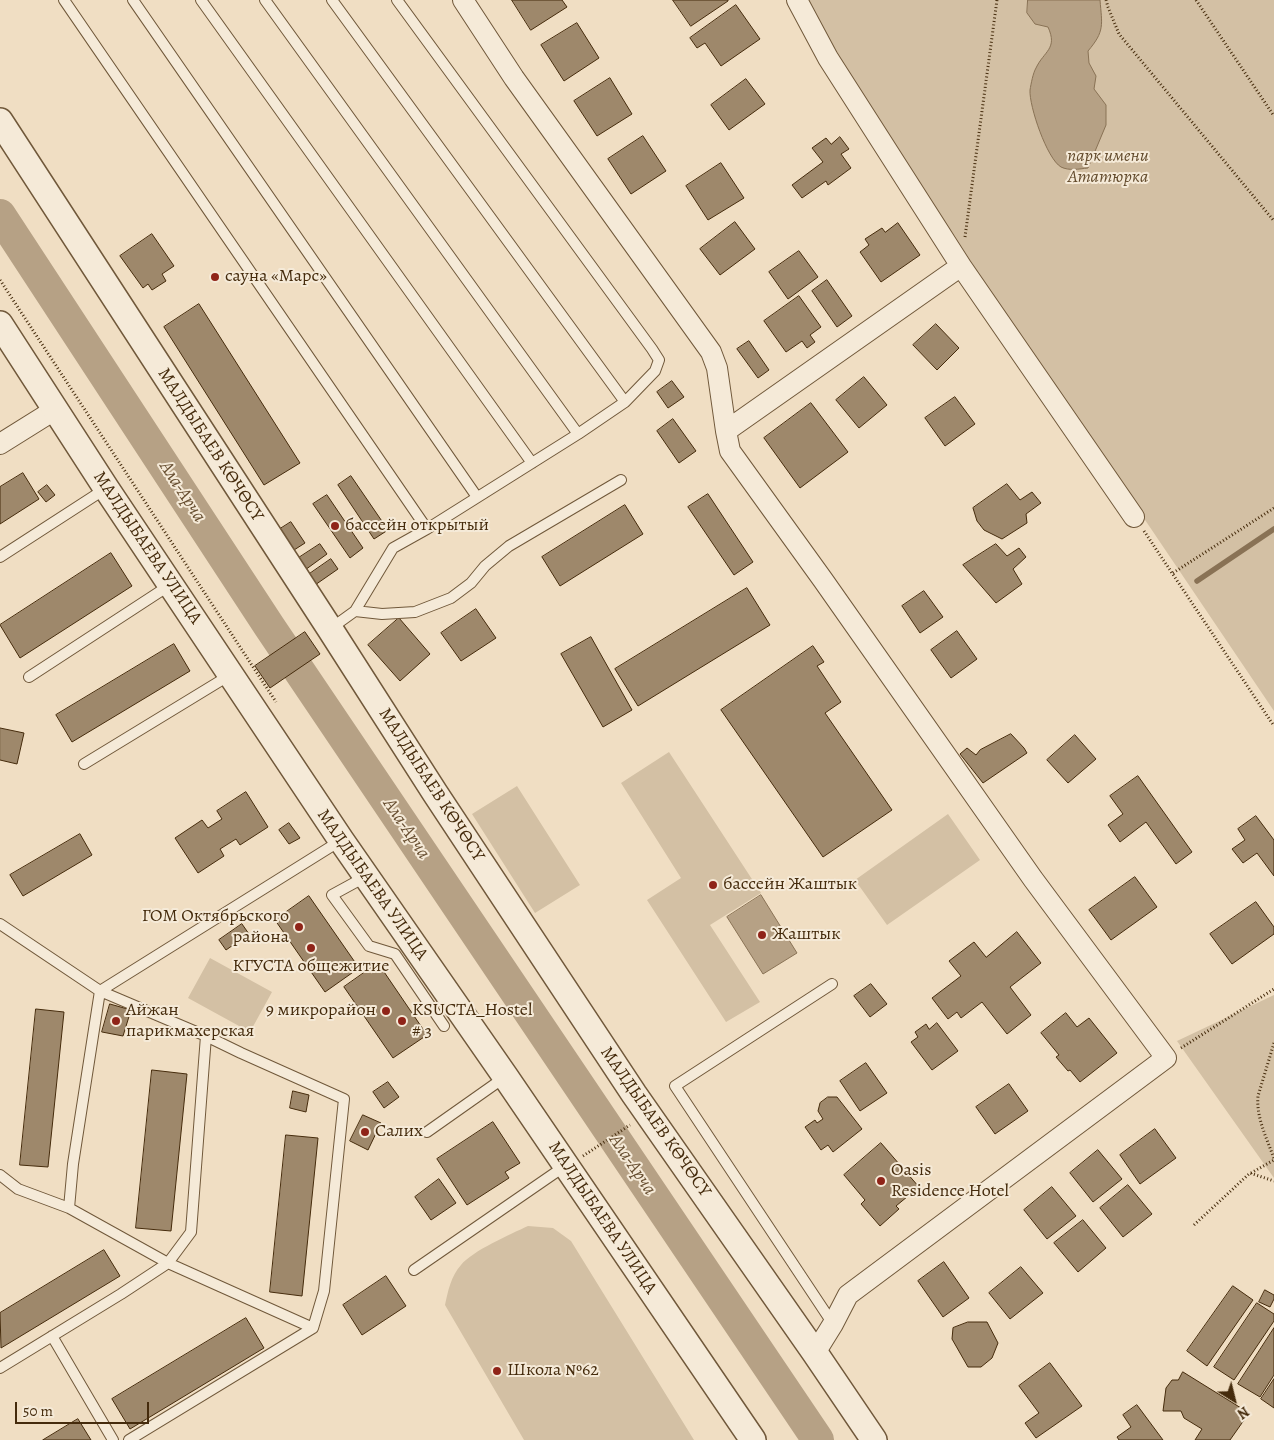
<!DOCTYPE html>
<html>
<head>
<meta charset="utf-8">
<style>
	body { margin:0 }
	#map { position:relative; width:1274px; height:1440px; overflow:hidden; background:#f0dec3; font-family:Alegreya,serif }
	canvas { display:block }
	.north { position:absolute; left:1209px; top:1375px; width:50px; height:50px; -webkit-text-stroke:4px #f5ead8; paint-order:stroke; rotate:144deg; font-size:14px; font-weight:700; line-height:20px; text-align:center; color:#452b0c }
	.north::after { content:''; display:block; margin:auto; width:18px; height:22px; background:#452b0c; clip-path:polygon(50% 0,100% 100%,50% 72%,0 100%) }
	.scale { position:absolute; left:15px; top:1402px; width:134px; height:22px; box-sizing:border-box; border:2px solid #452b0c; border-top:0; padding-left:6px; font-size:15px; line-height:18px; white-space:nowrap; color:#452b0c; -webkit-text-stroke:4px #f5ead8; paint-order:stroke }
</style>
</head>
<body>
<div id="map">
<canvas width="1274" height="1440"></canvas>
<div class="north">N</div>
<div class="scale">50 m</div>
</div>
<script>
const context = document.querySelector('canvas').getContext('2d');
context.lineJoin = 'round';
function paint(path, color) {
  context.fillStyle = color;
  context.fill(path, 'evenodd');
}
function stroke(path, color, width, dash) {
  context.strokeStyle = color;
  context.lineWidth = width;
  context.lineCap = dash ? 'butt' : 'round';
  context.setLineDash(dash || []);
  context.stroke(path);
}
function drawText(font, color, halo, rows, align = 'center') {
  context.font = font + ' Alegreya,serif';
  context.lineWidth = 4;
  context.setLineDash([]);
  context.textBaseline = 'middle';
  context.strokeStyle = halo;
  context.fillStyle = color;
  for (const [text, x, y, turn = 0] of rows) {
    context.save();
    context.translate(x, y);
    context.rotate((+turn || 0) * Math.PI / 180);
    context.textAlign = isNaN(turn) ? turn : align;
    if (halo) context.strokeText(text, 0, 0);
    context.fillText(text, 0, 0);
    context.restore();
  }
}
const green = new Path2D(`
	M788,0H1274V711L975,268L955,236Z
	M669,752L761,893L710,925L760,1002L726,1022L647,900L681,878L621,783Z
	M517,786L580,885L535,913L472,814Z
	M948,814L980,860L887,925L855,880Z
	M210,958L272,992L250,1032L188,998Z
	M1274,995V1178L1177,1041Z
	M528,1226L553,1228L571,1241L694,1440H524L445,1305C448,1291 451,1276 461,1265C472,1251 511,1234 528,1226Z`);
const water = new Path2D(`
	M1028,0H1100C1102,25 1105,31 1088,51L1089,63L1096,76L1094,89L1106,105V125L1088,168C1079,169 1069,171 1061,167C1047,159 1029,106 1030,90C1031,84 1033,73 1036,68C1044,51 1058,49 1048,27L1035,24L1027,13Z
	M761,895L797,953L763,974L727,917Z`);
const stream = new Path2D(`
	M1197,581L1274,529`);
const river = new Path2D(`
	M0,215L269,626L818,1440`);
const building = new Path2D(`
	M512,0H562L567,7L531,30Z
	M673,0H728V1L691,26Z
	M736,5L760,39L721,66L705,43L697,48L690,38Z
	M577,23L599,58L564,81L541,45Z
	M610,78L632,114L597,136L574,101Z
	M746,79L765,104L729,130L711,105Z
	M643,136L666,171L631,194L608,159Z
	M840,137L849,149L841,154L851,168L828,185L826,181L802,198L792,185L823,162L812,148L826,138L831,144Z
	M721,163L744,198L708,220L686,186Z
	M735,222L755,249L720,275L700,249Z
	M898,223L920,255L881,282L860,252L869,245L865,239L882,228L885,232Z
	M152,234L174,266L162,274L166,281L152,290L148,284L143,288L120,256Z
	M799,251L818,277L788,299L769,272Z
	M827,280L852,316L837,327L812,291Z
	M799,296L821,327L810,335L815,342L807,348L802,341L786,352L764,321Z
	M199,304L300,463L264,485L164,327Z
	M936,324L959,348L937,370L913,345Z
	M749,341L769,370L758,378L737,349Z
	M864,377L887,405L859,428L836,400Z
	M672,381L684,397L668,408L657,392Z
	M955,397L975,424L945,446L925,418Z
	M811,403L848,452L800,488L764,438Z
	M673,419L696,451L679,463L657,431Z
	M23,473L39,499L0,524V487Z
	M351,476L388,530L374,539L338,485Z
	M1007,484L1020,500L1032,492L1041,503L1026,514L1027,523L1002,539L984,530L977,521L973,508Z
	M47,485L55,495L46,502L38,492Z
	M708,494L753,562L734,575L688,507Z
	M327,495L363,548L350,558L313,504Z
	M625,505L643,534L560,586L542,557Z
	M291,522L305,543L294,550L280,529Z
	M320,544L327,554L305,570L297,559Z
	M996,544L1007,556L1019,548L1026,557L1013,569L1022,584L996,603L963,565Z
	M111,553L132,586L20,658L0,625Z
	M331,559L338,569L315,585L308,575Z
	M747,588L770,625L638,706L615,669Z
	M924,591L943,617L920,633L902,606Z
	M476,609L496,638L461,661L441,633Z
	M399,618L430,654L400,681L368,645Z
	M957,631L977,659L951,678L931,650Z
	M305,632L320,654L270,688L255,666Z
	M591,637L632,710L603,727L561,654Z
	M174,644L190,671L72,742L56,715Z
	M813,646L824,662L817,666L841,702L825,713L892,810L823,857L721,710Z
	M0,728L24,733L17,764L0,760Z
	M1011,734L1024,748L1027,753L983,783L960,754L967,748L976,755L980,750Z
	M1075,735L1096,759L1068,783L1047,760Z
	M1138,776L1192,852L1176,864L1146,822L1120,842L1108,825L1123,814L1110,796Z
	M246,792L268,827L240,845L236,839L220,849L224,856L198,873L175,838L202,820L208,828L222,819L217,811Z
	M1256,816L1274,840V876L1257,853L1243,863L1232,849L1245,840L1238,829Z
	M289,823L300,838L289,844L279,830Z
	M80,834L92,855L23,896L10,875Z
	M1135,877L1157,907L1111,940L1089,910Z
	M309,896L359,968L325,992L275,920Z
	M1256,902L1274,927V934L1232,964L1210,934Z
	M242,924L249,934L226,950L219,940Z
	M1017,932L1041,963L1010,987L1031,1015L1007,1034L982,1002L961,1018L957,1012L948,1019L932,998L961,976L949,961L974,942L986,957Z
	M378,963L427,1035L393,1058L344,987Z
	M871,984L887,1004L870,1017L854,996Z
	M110,1004L131,1010L123,1036L102,1032Z
	M36,1009L64,1012L48,1167L20,1165Z
	M1066,1013L1077,1027L1089,1018L1117,1053L1080,1082L1070,1070L1068,1071L1056,1057L1059,1055L1041,1033Z
	M937,1023L958,1051L932,1070L911,1042L918,1037L915,1032L926,1024L929,1029Z
	M866,1063L887,1093L860,1111L840,1081Z
	M152,1070L187,1074L171,1231L136,1228Z
	M388,1082L399,1097L384,1108L373,1092Z
	M1009,1084L1028,1111L995,1134L976,1107Z
	M293,1091L309,1095L306,1112L290,1108Z
	M828,1097H837L862,1129L833,1152L828,1145L821,1150L805,1127L815,1120L817,1123L823,1119L818,1111L820,1103Z
	M363,1115L381,1123L368,1150L350,1141Z
	M493,1122L520,1163L505,1172L509,1178L467,1205L437,1159Z
	M1155,1129L1176,1158L1140,1184L1120,1155Z
	M286,1135L318,1138L302,1296L270,1292Z
	M881,1143L919,1187L896,1206L899,1209L880,1226L861,1204L865,1200L844,1175Z
	M1098,1150L1122,1179L1093,1202L1070,1173Z
	M439,1179L456,1203L431,1220L415,1197Z
	M1128,1185L1152,1214L1123,1237L1100,1208Z
	M1052,1187L1076,1216L1047,1239L1024,1210Z
	M1083,1220L1106,1248L1078,1272L1054,1243Z
	M104,1250L120,1276L1,1348L0,1313Z
	M944,1262L969,1298L943,1317L918,1281Z
	M1021,1267L1043,1293L1010,1319L989,1293Z
	M386,1276L406,1306L362,1335L343,1305Z
	M1233,1286L1253,1300L1207,1366L1187,1351Z
	M1265,1290L1274,1295V1299L1270,1307L1259,1302Z
	M1257,1303L1274,1314V1321L1234,1380L1214,1367Z
	M246,1318L264,1348L130,1429L112,1399Z
	M968,1322H987L998,1343L992,1358L981,1367H968L952,1339L953,1328Z
	M1274,1328V1375L1260,1397L1238,1384Z
	M1050,1363L1082,1406L1036,1438L1025,1423L1039,1413L1019,1386Z
	M1183,1372L1249,1413L1230,1440H1195L1202,1429L1184,1418L1181,1411H1163L1166,1388L1172,1380H1178Z
	M1274,1379V1408L1261,1399Z
	M1137,1405L1163,1440H1119L1117,1437L1131,1427L1123,1415Z
	M78,1419L91,1440H43Z`);
const path = new Path2D(`
	M1106,0L1108,7L1119,34L1274,221
	M1196,0L1274,116
	M965,237L997,0
	M0,280L276,702
	M1144,531L1274,726
	M1173,573L1274,508
	M1274,1043L1258,1096C1256,1118 1267,1138 1274,1159
	M1181,1048L1274,989
	M583,1156L630,1125
	M1251,1173L1274,1160
	M1194,1225L1250,1173L1274,1181`);
const service = new Path2D(`
	M64,0L427,529
	M133,0L477,497
	M201,0L532,463
	M265,0L578,434
	M332,0L625,402
	M0,557L105,489
	M355,611L382,614L415,612L451,598L471,583L485,566L509,546L621,480
	M330,629L355,611L393,548L427,529L578,434L625,402L655,371L659,360L652,349L397,0
	M29,677L170,585
	M84,764L230,675
	M365,877L332,895L369,946L395,954L444,1026
	M0,924L100,991L340,841
	M832,984L675,1086L833,1324
	M427,1132L505,1077
	M0,1175L18,1189L69,1208L168,1263L121,1294L0,1368
	M69,1208L73,1164L100,991L206,1036L241,1053L344,1099L324,1291L313,1328
	M414,1270L565,1166
	M52,1336L113,1440
	M129,1440L313,1328L168,1263L191,1232L206,1036`);
const minor = new Path2D(`
	M463,0L514,78L711,352L717,368L726,431L961,266L1134,517
	M797,0L828,58L961,266
	M726,431L730,451L823,580L1033,879L1166,1058L848,1295L833,1324L815,1353
	M0,444L56,409`);
const tertiary = new Path2D(`
	M0,121L330,629L435,793L634,1094L815,1353L874,1440
	M0,324L106,488L341,840L505,1076L753,1440`);
const markers = [
	[215,277,5,"#8f2418"],
	[335,526,5,"#8f2418"],
	[713,885,5,"#8f2418"],
	[299,927,5,"#8f2418"],
	[762,935,5,"#8f2418"],
	[311,948,5,"#8f2418"],
	[386,1011,5,"#8f2418"],
	[116,1021,5,"#8f2418"],
	[402,1021,5,"#8f2418"],
	[365,1132,5,"#8f2418"],
	[881,1181,5,"#8f2418"],
	[497,1371,5,"#8f2418"]
];
const parkNames = [
	["парк имени",1108,157],
	["Ататюрка",1108,178]
];
const poiNames = [
	["сауна «Марс»",225,277],
	["бассейн открытый",345,526],
	["бассейн Жаштык",723,885],
	["ГОМ Октябрьского",289,917,"right"],
	["района",289,938,"right"],
	["Жаштык",772,935],
	["КГУСТА общежитие",311,967,"center"],
	["Айжан",126,1011],
	["парикмахерская",126,1032],
	["9 микрорайон",376,1011,"right"],
	["KSUCTA_Hostel",412,1011],
	["# 3",412,1032],
	["Салих",375,1132],
	["Oasis",891,1171],
	["Residence Hotel",891,1192],
	["Школа №62",507,1371]
];
const streetNames = [
	["МАЛДЫБАЕВ КӨЧӨСҮ",210,445,57],
	["МАЛДЫБАЕВА УЛИЦА",147,548,56],
	["МАЛДЫБАЕВ КӨЧӨСҮ",431,785,57],
	["МАЛДЫБАЕВА УЛИЦА",372,885,55],
	["МАЛДЫБАЕВ КӨЧӨСҮ",655,1122,55],
	["МАЛДЫБАЕВА УЛИЦА",602,1218,56]
];
const waterNames = [
	["Ала-Арча",182,492,57],
	["Ала-Арча",406,829,56],
	["Ала-Арча",632,1165,56]
];
paint(green, '#d3c0a4');
paint(water, '#b6a185');
stroke(water, '#897255', 1);
stroke(stream, '#897255', 5.5);
stroke(river, '#b6a185', 32);
paint(building, '#9e886b');
stroke(building, '#452b0c', 1);
stroke(service, '#70583a', 12);
stroke(minor, '#70583a', 22);
stroke(tertiary, '#70583a', 28);
stroke(path, '#452b0c', 3, [1, 2.5]);
stroke(service, '#f5ead8', 10);
stroke(minor, '#f5ead8', 20);
stroke(tertiary, '#f5ead8', 25);
for (const [x, y, r, color] of markers) {
  const dot = new Path2D();
  dot.arc(x, y, r, 0, 2 * Math.PI);
  context.fillStyle = color;
  context.fill(dot);
  stroke(dot, '#f5ead8', 2);
}
drawText('italic 18px', '#61492a', '#f5ead8', parkNames);
drawText('18px', '#452b0c', '#f5ead8', poiNames, 'left');
drawText('18px', '#452b0c', '#f5ead8', streetNames);
drawText('italic 19px', '#674e30', '#f5ead8', waterNames);
</script>
</body>
</html>
